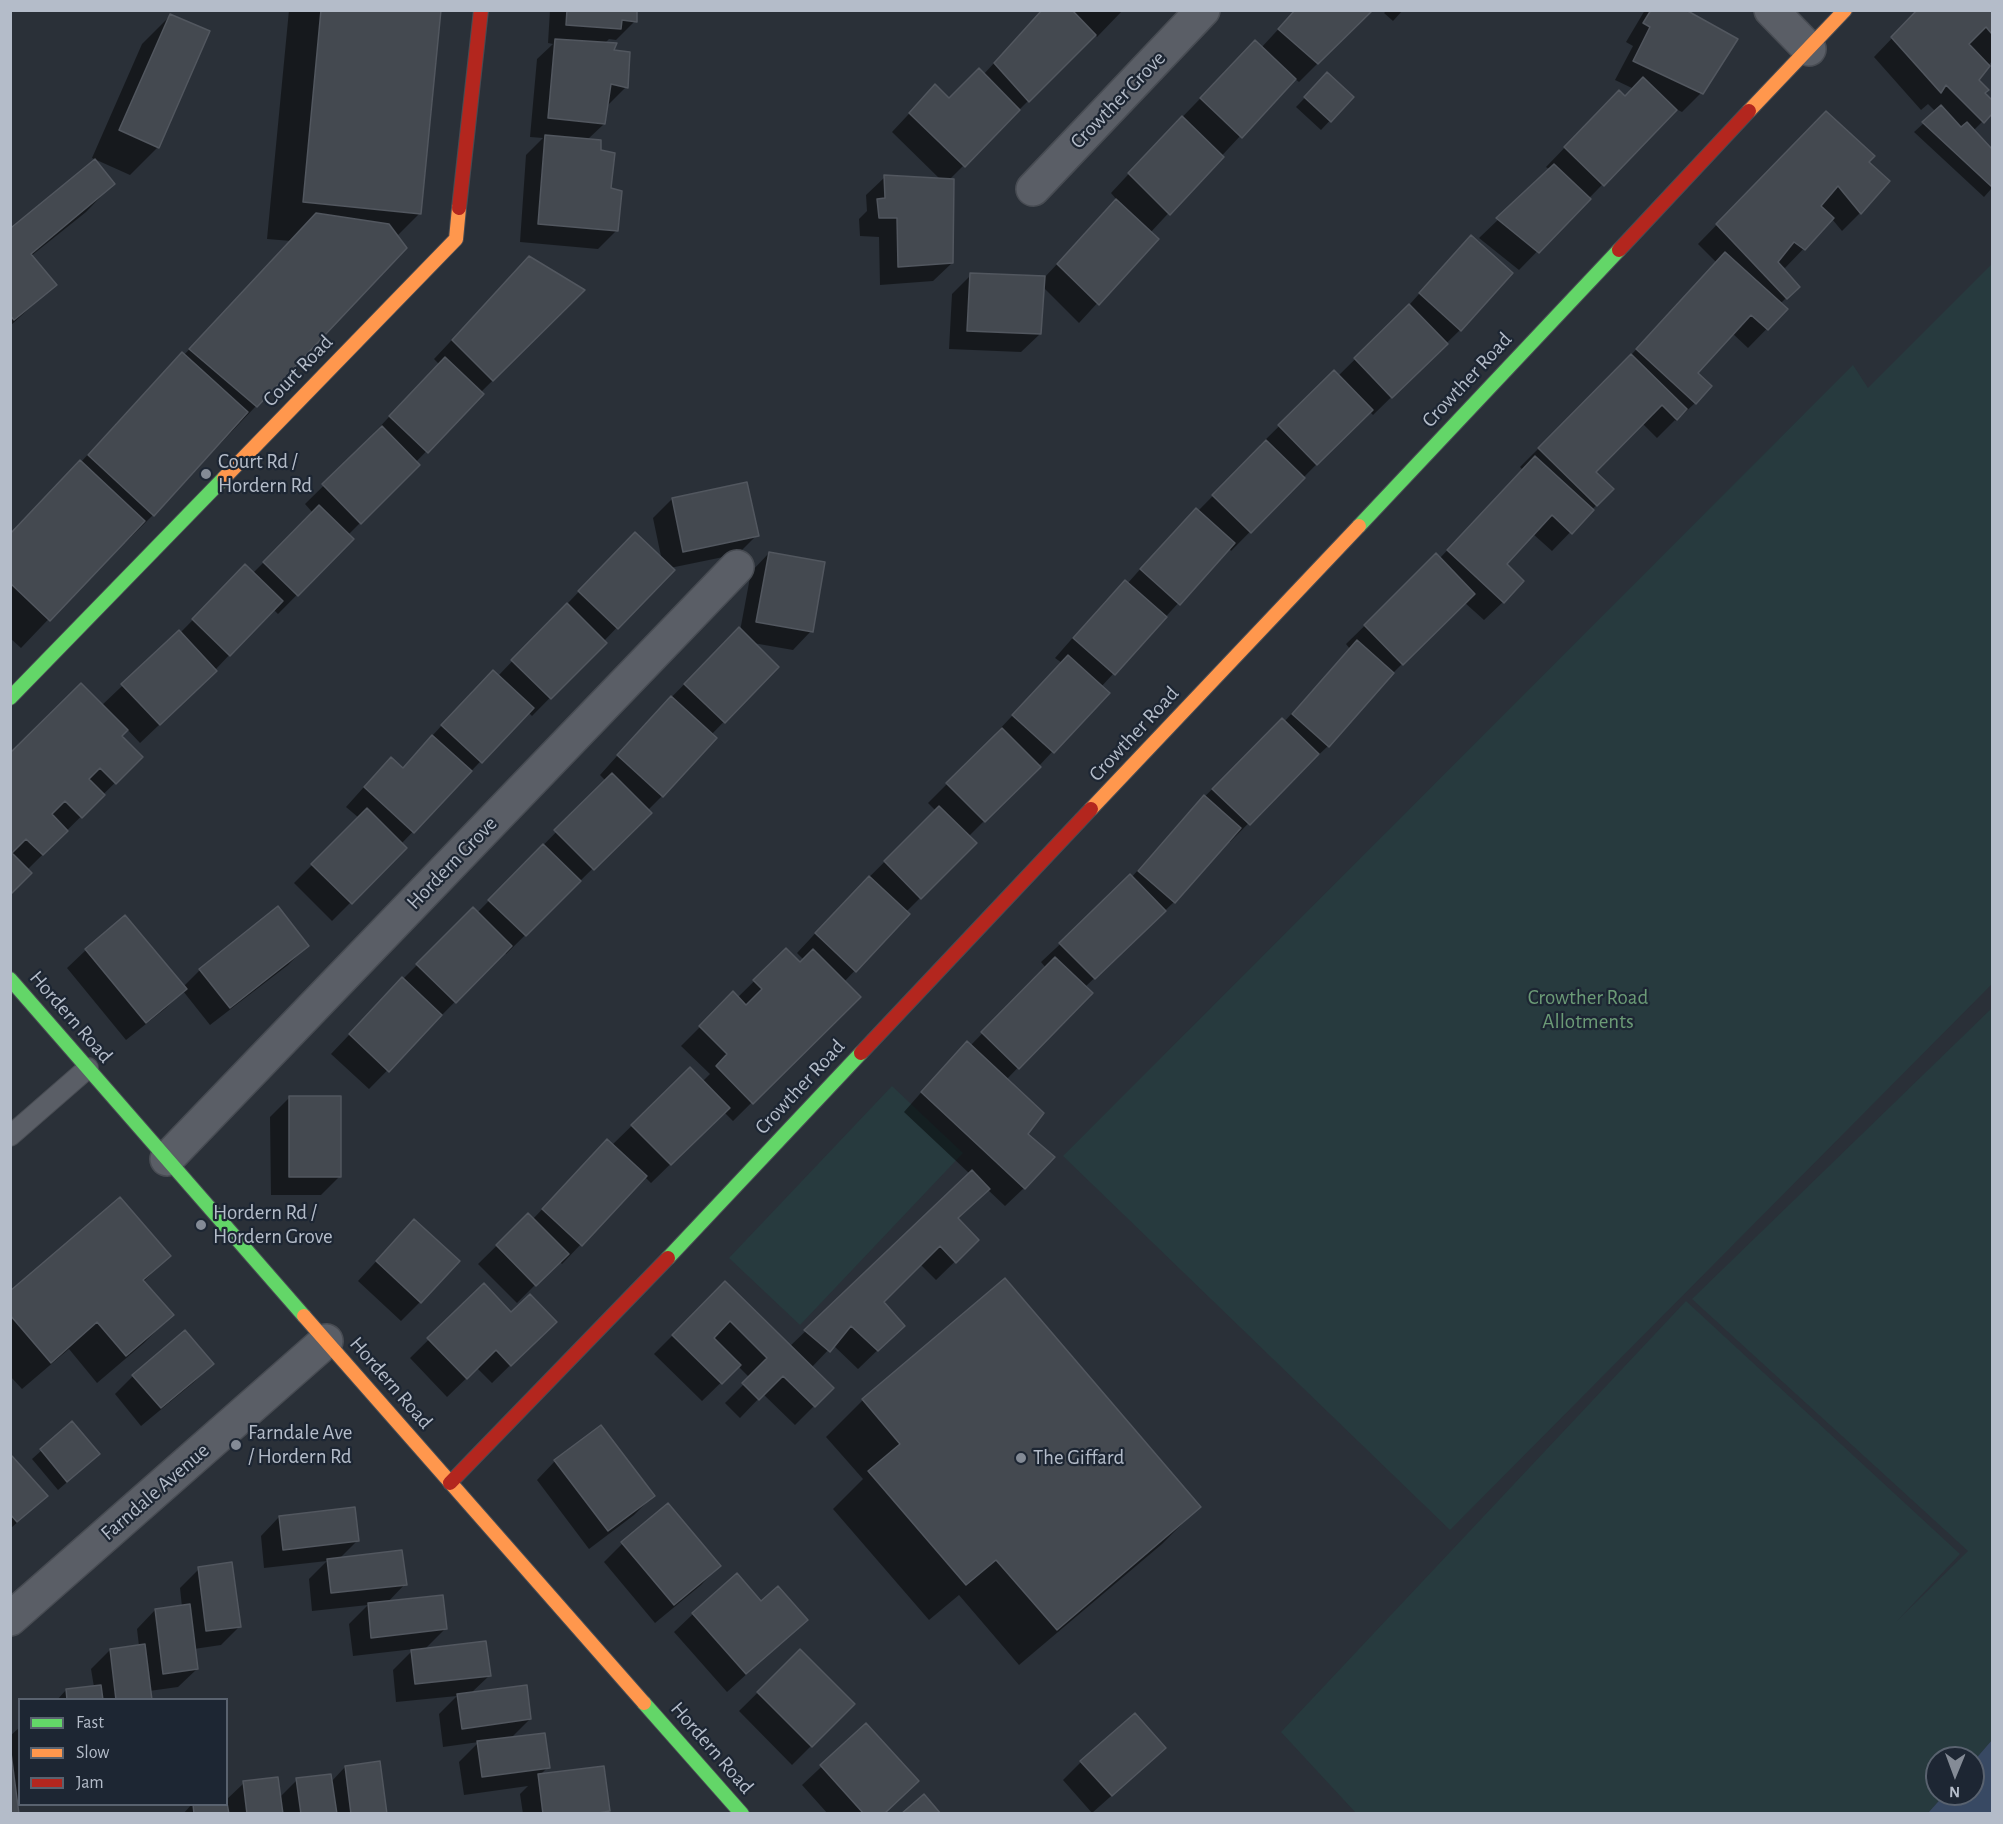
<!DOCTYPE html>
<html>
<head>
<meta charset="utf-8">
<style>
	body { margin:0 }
	#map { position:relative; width:2003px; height:1824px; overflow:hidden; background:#2a3038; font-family:"Alegreya Sans",sans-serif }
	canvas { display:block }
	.frame { position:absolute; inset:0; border:12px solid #b4bcc9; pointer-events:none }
	.legend { position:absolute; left:18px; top:1698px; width:210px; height:108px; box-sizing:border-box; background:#1d2633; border:2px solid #59626f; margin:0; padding:8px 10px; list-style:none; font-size:18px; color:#b4bcc9 }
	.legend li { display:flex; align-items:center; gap:12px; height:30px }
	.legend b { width:30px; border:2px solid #59626f }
	.north { position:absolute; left:1925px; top:1746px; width:60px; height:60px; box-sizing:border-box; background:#1d2633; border:2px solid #59626f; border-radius:50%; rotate:181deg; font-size:16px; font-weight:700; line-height:24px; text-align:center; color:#b4bcc9 }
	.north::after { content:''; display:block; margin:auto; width:21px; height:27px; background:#848b96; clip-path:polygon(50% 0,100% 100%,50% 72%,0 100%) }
</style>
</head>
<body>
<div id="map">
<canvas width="2003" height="1824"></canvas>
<div class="frame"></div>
<ul class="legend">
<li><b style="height:8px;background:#63d668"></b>Fast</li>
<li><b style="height:8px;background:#ff974d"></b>Slow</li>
<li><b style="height:8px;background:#b3261e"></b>Jam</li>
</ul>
<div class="north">N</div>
</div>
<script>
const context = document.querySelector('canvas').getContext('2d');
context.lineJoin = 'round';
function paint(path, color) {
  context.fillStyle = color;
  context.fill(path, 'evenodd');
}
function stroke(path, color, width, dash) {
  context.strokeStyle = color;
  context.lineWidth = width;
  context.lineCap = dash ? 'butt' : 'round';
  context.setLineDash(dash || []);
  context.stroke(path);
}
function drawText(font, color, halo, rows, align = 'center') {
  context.font = font + ' "Alegreya Sans",sans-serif';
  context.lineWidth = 4.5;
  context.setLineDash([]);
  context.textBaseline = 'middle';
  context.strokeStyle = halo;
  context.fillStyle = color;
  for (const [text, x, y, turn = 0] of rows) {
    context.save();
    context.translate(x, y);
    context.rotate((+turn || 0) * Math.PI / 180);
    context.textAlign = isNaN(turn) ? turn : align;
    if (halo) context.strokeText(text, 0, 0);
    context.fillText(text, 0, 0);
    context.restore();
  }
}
const green = new Path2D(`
	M1992,264V984L1450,1530L1063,1156L1853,365L1868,388Z
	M1992,1008V1740L1973,1762V1758H1937V1794H1945L1928,1813H1356L1281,1732L1686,1301L1960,1554L1897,1621L1968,1551L1692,1299Z
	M892,1086L963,1153L800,1325L729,1258Z`);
const water = new Path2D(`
	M1992,1740V1813H1928L1945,1794H1973V1762Z`);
const shadow = new Path2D(`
	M289,10H439L420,213L397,236L256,406L153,515L125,543L123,541L21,648L10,638V534L81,462L154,382L182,354L183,356L291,241L267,239Z
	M550,10H636L635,21L616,40L609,39L604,44L612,51L626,87L607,106L604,124L587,140L599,151L617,230L598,249L520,242L526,155L543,138L530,137L537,59L553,44L548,43Z
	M1043,10H1123L1097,37L1095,34L949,180L952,263L933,281L880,285L879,237L860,236L859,219L867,211L866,195L885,177L941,180L892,132L935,86L949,100L983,75Z
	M1296,10H1371L1299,82L1294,78L1150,233L1156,239L1079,323L1043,287L1040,334L1021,352L949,349L952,294L971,275L1044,278L1117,200L1111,193L1163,137L1255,42L1261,48Z
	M1387,10H1403L1393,21L1384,13Z
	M1645,10H1683L1701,93L1682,112L1676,109L1519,270L1479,238L1550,170L1546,167L1600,111L1625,98L1634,89L1615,80L1633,46L1626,42Z
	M1919,10H1992V61L1977,80L1983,93L1992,102V112L1973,131L1992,151V188L1984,197L1914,132L1936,112L1928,104L1921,110L1874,57Z
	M170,16L158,147L130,175L92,158L142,44Z
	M1327,75L1352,97L1321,130L1296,107Z
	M1826,113L1867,162L1860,213L1842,231L1832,219L1785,268L1779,263L1798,286L1780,304L1786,309L1748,348L1732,333L1696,373L1695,403L1676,421L1675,420L1657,438L1642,423L1594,472L1612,489L1552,551L1533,534L1504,564L1503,602L1484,620L1464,602L1386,680L1328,746L1309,764L1308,763L1230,842L1228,841L1174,902L1084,988L1090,993L1006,1080L1026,1135L1024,1188L1005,1206L987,1189L957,1219L977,1240L936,1280L920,1264L882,1302L884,1344L858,1369L833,1345L811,1368L832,1388L795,1425L763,1394L740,1418L725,1403L750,1378L738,1366L702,1401L654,1354L725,1283L789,1347L970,1174L904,1112L948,1062L970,1046L1046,968L1041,962L1131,878L1185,816L1282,720L1284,722L1350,649L1346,644L1436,556L1439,559L1523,470L1520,467L1618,369L1717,263L1698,244Z
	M113,184L86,212L31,256L55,285L10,326V228Z
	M1453,256L1460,330L1373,415L1369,411L1231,551L1229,548L1101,687L1107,693L1038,767L968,837L975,843L906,912L908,914L844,982L858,997L733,1121L724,1112L651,1183L645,1177L562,1264L559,1261L517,1303L478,1264L528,1215L532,1220L589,1160L612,1145L690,1069L702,1082L710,1074L681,1046L733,994L737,998L786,950L800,964L804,960L797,953L850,896L936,811L928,803L996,735L995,734L1062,663L1055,658L1106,600L1125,582L1127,584L1177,528L1196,510L1198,511L1262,446L1260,445L1334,372L1338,376L1402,313Z
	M511,277L583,291L480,393L482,394L415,463L418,465L348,535L352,539L278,614L273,609L197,689L140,743L127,729L120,736L141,757L27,870L10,893V755L101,706L179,632L180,633L246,566L253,573L313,513L305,504L373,437L371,436L439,364L434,359Z
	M672,499L757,535L738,554L670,568L672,570L603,642L604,643L532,716L528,712L401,844L405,848L332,921L294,883L359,818L346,807L372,778L402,769L474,690L498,676L616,553L662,561L653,518Z
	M769,553L811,631L793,650L753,643L777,667L711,735L662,796L647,811L649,813L506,954L504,952L369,1089L331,1054L384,998L473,909L477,913L606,781L600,775L652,717L720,648L740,631L751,572Z
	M307,946L288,965L210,1025L183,991L166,1008L126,1040L67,968L86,950L183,987L200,970Z
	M289,1098L340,1176L321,1195H271L270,1117Z
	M396,1240L420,1302L401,1321L358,1281Z
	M169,1256L143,1282L172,1315L144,1343L97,1383L69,1349L22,1389L10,1376V1293Z
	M484,1285L536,1340L492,1383L477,1368L447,1397L410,1358Z
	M212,1364L193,1383L141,1426L115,1394L133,1376Z
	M863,1400L1199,1507L1162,1544L1019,1665L959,1595L929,1620L833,1509L863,1479L826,1437Z
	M72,1423L89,1463L58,1490L32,1459Z
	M10,1459L46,1496L10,1529Z
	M555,1461L653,1496L634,1515L589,1549L537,1480Z
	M279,1517L357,1541L339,1559L405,1584L387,1603L446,1628L424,1650L489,1676L471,1693L530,1719L510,1739L548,1767L540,1775L608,1811L605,1814H523L520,1794L528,1786L464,1795L459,1762L479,1742L443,1747L439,1714L457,1696L396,1702L393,1670L414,1649L353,1656L349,1624L368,1605L312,1611L309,1579L327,1561L264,1568L261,1536Z
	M622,1544L719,1566L701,1585L655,1623L604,1562Z
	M199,1569L240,1626L221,1645L194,1649L197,1669L178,1687L149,1691L150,1700H57L66,1690L94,1687L91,1669L110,1650L139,1646L137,1629L155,1610L182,1607L180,1588Z
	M761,1603L806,1620L727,1692L674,1632L693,1614Z
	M800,1651L853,1704L792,1765L739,1711Z
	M866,1725L884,1814H828L802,1785Z
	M20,1727V1804H28L16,1806L10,1814V1736Z
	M1081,1762L1145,1766L1092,1813L1063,1780Z
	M345,1767L385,1814H183L192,1804H226V1800L244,1783L279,1798L297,1780L331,1782Z`);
const building = new Path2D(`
	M321,10H441L421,214L303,202Z
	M567,10H637V22L622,20L621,29L566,25Z
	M1042,10H1072L1096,35L1029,102L994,63Z
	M1295,10H1373L1318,64L1278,29Z
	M1651,10H1686L1738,39L1703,94L1633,61L1650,27L1643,23Z
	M1917,10H1992V34L1986,27L1969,44L1990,66L1979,80L1989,90L1985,93L1992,100V114L1984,123L1946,85L1941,93L1891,37Z
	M170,14L210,31L159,148L119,130Z
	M555,39L617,43L614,50L630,52L628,88L611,84L605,124L548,118Z
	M1255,40L1296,79L1242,138L1200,98Z
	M979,68L1020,110L965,167L909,113L935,84L949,98Z
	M1327,72L1354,97L1331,122L1304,97Z
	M1643,77L1677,110L1604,186L1564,147L1619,90L1625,96Z
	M1941,105L1961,127L1967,122L1992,149V187L1922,122Z
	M1826,111L1875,156L1869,162L1890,181L1861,214L1838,186L1821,206L1834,218L1805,250L1794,242L1778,262L1800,287L1787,299L1716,224Z
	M1182,116L1224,157L1170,215L1128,173Z
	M545,135L601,140V150L615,153L611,188L622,191L618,231L538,224Z
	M95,159L115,184L31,254L57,285L14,320L10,315V226L12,227Z
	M1554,164L1591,199L1539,253L1496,218Z
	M884,175L954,179L953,263L898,267L897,218H879L877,199L885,198Z
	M1116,199L1159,239L1099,305L1057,264Z
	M316,213L389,224L407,248L257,407L189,349Z
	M1471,235L1513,273L1461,331L1419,293Z
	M1725,252L1788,309L1768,330L1751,315L1698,373L1712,386L1696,404L1636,349Z
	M529,256L585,290L493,381L452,340Z
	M970,273L1045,276L1041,334L967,331Z
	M1409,304L1448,344L1392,398L1354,358Z
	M182,352L248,412L154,516L88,455Z
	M1631,354L1687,409L1677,420L1662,405L1596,472L1614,489L1597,506L1538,448Z
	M445,357L484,394L428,453L389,416Z
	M1334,370L1373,410L1317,465L1278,425Z
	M382,426L420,465L361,524L322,484Z
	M1266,440L1305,478L1251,533L1212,495Z
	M1535,456L1594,510L1572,534L1552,515L1507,564L1524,581L1504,603L1447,550Z
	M80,460L145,521L50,621L10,583V534Z
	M747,482L759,536L683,552L672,498Z
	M319,505L354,539L298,596L263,562Z
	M1196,508L1235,543L1180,605L1140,569Z
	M635,532L675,570L618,629L578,591Z
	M769,552L825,562L813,632L756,622Z
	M1436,553L1475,594L1403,665L1364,625Z
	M245,564L283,601L230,656L192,619Z
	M1125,580L1167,617L1115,675L1073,638Z
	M567,603L607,643L551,699L511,660Z
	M739,627L779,667L725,723L684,684Z
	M179,630L217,671L160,725L121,684Z
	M1357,640L1394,673L1329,747L1292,714Z
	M1068,655L1110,693L1054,753L1012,715Z
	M493,670L534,708L482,763L441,725Z
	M81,683L128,730L122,736L143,757L116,784L100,768L89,779L105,795L82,818L65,801L52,814L68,831L43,855L26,839L12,853L32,873L10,895V753Z
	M671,696L717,738L663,797L617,755Z
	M1282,718L1319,754L1250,825L1212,789Z
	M1002,728L1041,767L985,822L946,783Z
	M432,735L472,771L414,833L364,787L391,757L403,768Z
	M612,773L652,813L594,870L554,830Z
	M1204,795L1241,828L1175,903L1138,871Z
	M939,806L977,843L921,899L884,861Z
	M367,808L407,848L352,904L311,864Z
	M543,844L581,881L526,936L488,900Z
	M1130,874L1166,911L1095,979L1059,943Z
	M869,876L910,914L856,972L815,933Z
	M278,906L309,946L230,1008L199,969Z
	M473,907L512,946L456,1003L416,964Z
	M125,915L187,989L146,1023L85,949Z
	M786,948L800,962L813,949L861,997L753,1104L716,1066L727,1054L699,1026L733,991L746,1005L762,989L753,980Z
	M1055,957L1093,993L1019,1069L981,1032Z
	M402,977L442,1015L389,1072L349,1034Z
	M967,1041L1044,1113L1028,1134L1055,1157L1025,1189L921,1092Z
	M690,1067L730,1108L671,1165L631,1125Z
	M289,1096H341V1177H289Z
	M607,1139L647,1176L582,1246L542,1209Z
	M972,1170L990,1189L958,1218L979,1240L956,1263L940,1246L884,1302L905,1326L878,1351L851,1326L830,1352L804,1330Z
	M120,1197L171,1256L143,1280L174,1315L126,1356L97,1322L51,1363L10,1315V1291Z
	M528,1213L569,1254L536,1286L496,1245Z
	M414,1219L460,1261L421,1303L376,1261Z
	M1005,1278L1201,1507L1057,1630L996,1560L966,1585L868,1471L900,1444L862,1399Z
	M725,1281L834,1388L815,1407L783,1376L759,1400L742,1383L767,1358L730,1321L714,1338L741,1365L722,1384L672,1335Z
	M484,1283L511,1312L530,1294L557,1322L511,1366L496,1350L467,1379L427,1338Z
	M185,1330L214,1364L161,1408L132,1375Z
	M72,1421L100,1454L67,1482L40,1449Z
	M601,1425L655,1496L608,1531L554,1460Z
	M12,1456L48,1496L17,1522L10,1514V1457Z
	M668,1503L721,1566L674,1605L621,1542Z
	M355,1507L359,1541L283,1550L279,1516Z
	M402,1550L407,1585L331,1593L327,1559Z
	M232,1562L241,1627L206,1631L198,1567Z
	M737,1573L761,1601L778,1586L808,1620L746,1674L692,1613Z
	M443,1595L447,1629L371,1638L368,1603Z
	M190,1604L198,1669L163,1674L155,1609Z
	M486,1641L491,1676L415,1684L411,1650Z
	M145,1644L152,1700H116L110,1649Z
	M800,1649L855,1704L812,1747L757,1692Z
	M101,1685L103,1700H67L66,1689Z
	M527,1685L531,1719L462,1729L457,1694Z
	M1135,1713L1166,1748L1112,1796L1080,1761Z
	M866,1723L919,1781L884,1814H864L820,1765Z
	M545,1733L550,1768L482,1777L477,1741Z
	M11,1753L19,1814H10Z
	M380,1761L387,1814H351L345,1766Z
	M604,1766L610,1811L592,1814H543L538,1774Z
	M331,1774L337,1814H301L296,1778Z
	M278,1777L283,1814H247L243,1781Z
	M924,1794L941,1814H901Z
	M226,1798L229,1814H194L193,1804H226Z`);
const lane = new Path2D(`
	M10,1136L88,1068`);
const street = new Path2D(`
	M1771,10L1809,49
	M1033,189L1203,10
	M167,1159L737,567
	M10,1619L326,1341`);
const fast = new Path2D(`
	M1359,526L1619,250
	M10,698L224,478
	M10,979L304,1316
	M668,1258L861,1053
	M644,1703L742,1814`);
const slow = new Path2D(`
	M1749,111L1845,10
	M224,478L456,239L459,208
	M1091,809L1359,526
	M304,1316L644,1703`);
const jam = new Path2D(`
	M459,208L481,10
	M1619,250L1749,111
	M861,1053L1091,809
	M450,1483L668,1258`);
const markers = [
	[206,474,6,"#848b96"],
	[201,1225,6,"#848b96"],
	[236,1445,6,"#848b96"],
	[1021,1458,6,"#848b96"]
];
const streetNames = [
	["Crowther Grove",1118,100,-46],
	["Court Road",298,371,-46],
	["Crowther Road",1467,380,-47],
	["Crowther Road",1134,734,-47],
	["Hordern Grove",452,863,-46],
	["Hordern Road",71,1017,49],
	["Crowther Road",800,1087,-47],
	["Hordern Road",391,1383,49],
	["Farndale Avenue",155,1492,-41],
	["Hordern Road",712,1748,49]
];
const poiNames = [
	["Court Rd /",218,462],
	["Hordern Rd",218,486],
	["Hordern Rd /",213,1213],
	["Hordern Grove",213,1237],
	["Farndale Ave",248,1433],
	["/ Hordern Rd",248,1457],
	["The Giffard",1033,1458]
];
const parkNames = [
	["Crowther Road",1588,998],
	["Allotments",1588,1022]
];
paint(green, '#273a3e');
paint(water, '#384963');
paint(shadow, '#0007');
paint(building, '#444950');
stroke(building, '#52575f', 1.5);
stroke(lane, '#484c53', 22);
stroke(street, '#484c53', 36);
stroke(fast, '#484c53', 16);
stroke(slow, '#484c53', 16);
stroke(jam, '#484c53', 16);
stroke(lane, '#5a5e66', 20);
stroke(street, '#5a5e66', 33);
stroke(fast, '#63d668', 14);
stroke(slow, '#ff974d', 14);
stroke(jam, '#b3261e', 14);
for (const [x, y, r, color] of markers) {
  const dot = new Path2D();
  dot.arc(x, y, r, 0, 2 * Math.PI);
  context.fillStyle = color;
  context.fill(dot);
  stroke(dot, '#1d2633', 2);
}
drawText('21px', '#b4bcc9', '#1d2633', streetNames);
drawText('21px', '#b4bcc9', '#1d2633', poiNames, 'left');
drawText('21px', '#6b9a76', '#1d2633', parkNames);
</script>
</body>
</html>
